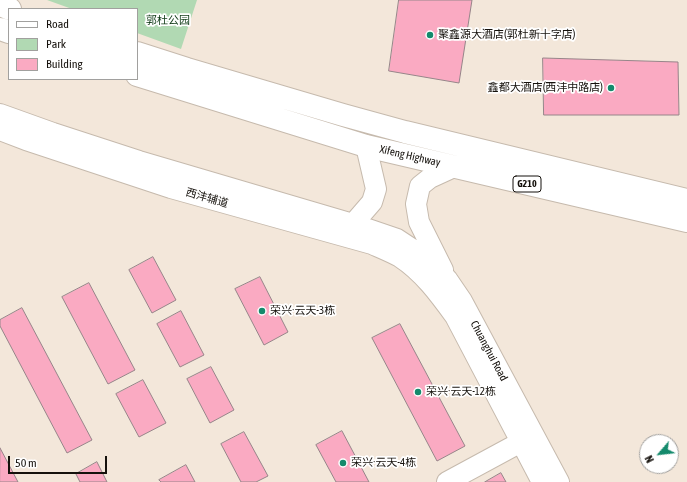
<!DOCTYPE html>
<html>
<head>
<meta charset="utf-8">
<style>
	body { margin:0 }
	#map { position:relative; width:687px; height:482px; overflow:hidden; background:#f3e7da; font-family:"Asap Condensed",sans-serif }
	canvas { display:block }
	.legend { position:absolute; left:8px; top:8px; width:130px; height:72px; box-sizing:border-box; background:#fff; border:1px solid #a1a09e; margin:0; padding:5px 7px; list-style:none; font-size:12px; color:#15110c }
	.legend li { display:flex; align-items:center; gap:8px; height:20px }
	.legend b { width:20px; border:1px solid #a1a09e }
	.north { position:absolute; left:639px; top:434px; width:40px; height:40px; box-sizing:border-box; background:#fff; border:1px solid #a1a09e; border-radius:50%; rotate:242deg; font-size:11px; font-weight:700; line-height:16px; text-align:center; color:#15110c }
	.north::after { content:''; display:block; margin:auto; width:14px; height:18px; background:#148a6c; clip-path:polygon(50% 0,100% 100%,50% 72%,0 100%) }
	.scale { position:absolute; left:8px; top:456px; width:99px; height:18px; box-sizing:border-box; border:2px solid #15110c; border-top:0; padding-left:5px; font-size:12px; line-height:14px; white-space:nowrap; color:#15110c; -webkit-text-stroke:3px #fff; paint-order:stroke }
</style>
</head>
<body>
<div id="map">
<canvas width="687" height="482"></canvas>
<ul class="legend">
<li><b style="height:5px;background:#fff"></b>Road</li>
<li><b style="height:11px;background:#b1d9b3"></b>Park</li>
<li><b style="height:11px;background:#faaac2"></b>Building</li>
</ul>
<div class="north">N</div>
<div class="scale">50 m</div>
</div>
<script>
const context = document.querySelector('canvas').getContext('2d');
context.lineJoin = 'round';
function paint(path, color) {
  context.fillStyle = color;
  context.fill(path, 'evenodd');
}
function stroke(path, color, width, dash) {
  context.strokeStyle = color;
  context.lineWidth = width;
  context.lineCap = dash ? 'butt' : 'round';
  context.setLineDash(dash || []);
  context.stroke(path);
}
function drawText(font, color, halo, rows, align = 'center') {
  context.font = font + ' "Asap Condensed","Noto Sans SC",sans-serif';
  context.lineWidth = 3.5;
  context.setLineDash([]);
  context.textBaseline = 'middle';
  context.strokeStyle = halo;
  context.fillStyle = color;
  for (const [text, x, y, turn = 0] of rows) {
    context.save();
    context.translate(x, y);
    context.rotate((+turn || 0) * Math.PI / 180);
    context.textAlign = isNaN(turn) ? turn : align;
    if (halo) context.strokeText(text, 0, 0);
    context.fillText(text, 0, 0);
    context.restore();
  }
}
const green = new Path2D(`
	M47,0H197L181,49L137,33V9H72Z`);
const building = new Path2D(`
	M399,0H472L459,83L389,71Z
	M543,58L678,62L679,115H544Z
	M153,257L176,300L152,313L129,270Z
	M260,277L288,332L264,345L235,289Z
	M89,283L135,370L108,384L62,297Z
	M22,308L92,440L67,453L0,326V320Z
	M181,311L204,355L180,367L157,324Z
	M400,324L465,446L437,461L372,338Z
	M211,367L234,410L210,423L187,379Z
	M143,380L166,423L139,437L116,394Z
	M342,431L369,482H336L316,445Z
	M244,432L268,476L256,482H241L221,444Z
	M0,448L18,482H0Z
	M97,462L107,482H80L76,474Z
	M186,465L195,482H161L159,480Z
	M501,473L506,482H485Z`);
const minor = new Path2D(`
	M0,114L53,133L139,161L353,224L397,239L432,262L447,279L462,301L559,482
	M0,130L26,140L171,188L372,244C381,248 391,252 400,257C423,272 439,294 455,316L542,482
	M353,224L372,202L376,189L366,146
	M443,270L419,222L416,204L420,186L430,178L454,167
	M447,482L521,442`);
const highway = new Path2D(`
	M0,5L10,9
	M0,29L9,32
	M137,53L187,69L343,115L405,132L687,200
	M137,75L366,146L687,221`);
const markers = [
	[430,35,4,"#148a6c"],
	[611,88,4,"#148a6c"],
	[262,311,4,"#148a6c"],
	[418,392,4,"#148a6c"],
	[343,463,4,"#148a6c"]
];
const shields = [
	[527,184,28]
];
const shieldNames = [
	["G210",527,184]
];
const parkNames = [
	["郭杜公园",168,21]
];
const poiNames = [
	["聚鑫源大酒店(郭杜新十字店)",438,35],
	["鑫都大酒店(西沣中路店)",603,88,"right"],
	["荣兴·云天-3栋",270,311],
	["荣兴·云天-12栋",426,392],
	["荣兴·云天-4栋",351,463]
];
const streetNames = [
	["Xifeng Highway",410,156,13],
	["西沣辅道",207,198,16],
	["Chuanghui Road",489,351,62]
];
paint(green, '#b1d9b3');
paint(building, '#faaac2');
stroke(building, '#968589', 1);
stroke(minor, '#c6baad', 22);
stroke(highway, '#c6baad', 24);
stroke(minor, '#fff', 20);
stroke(highway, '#fff', 22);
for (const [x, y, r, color] of markers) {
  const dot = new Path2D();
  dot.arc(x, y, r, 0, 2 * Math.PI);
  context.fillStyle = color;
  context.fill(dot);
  stroke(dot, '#fff', 1.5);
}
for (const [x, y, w] of shields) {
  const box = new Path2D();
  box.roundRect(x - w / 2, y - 8, w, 16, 3);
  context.fillStyle = '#fff';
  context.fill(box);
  stroke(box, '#15110c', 1);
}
drawText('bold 10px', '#15110c', null, shieldNames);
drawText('11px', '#0f3a16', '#fff', parkNames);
drawText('11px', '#15110c', '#fff', poiNames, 'left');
drawText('11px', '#15110c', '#fff', streetNames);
</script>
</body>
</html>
